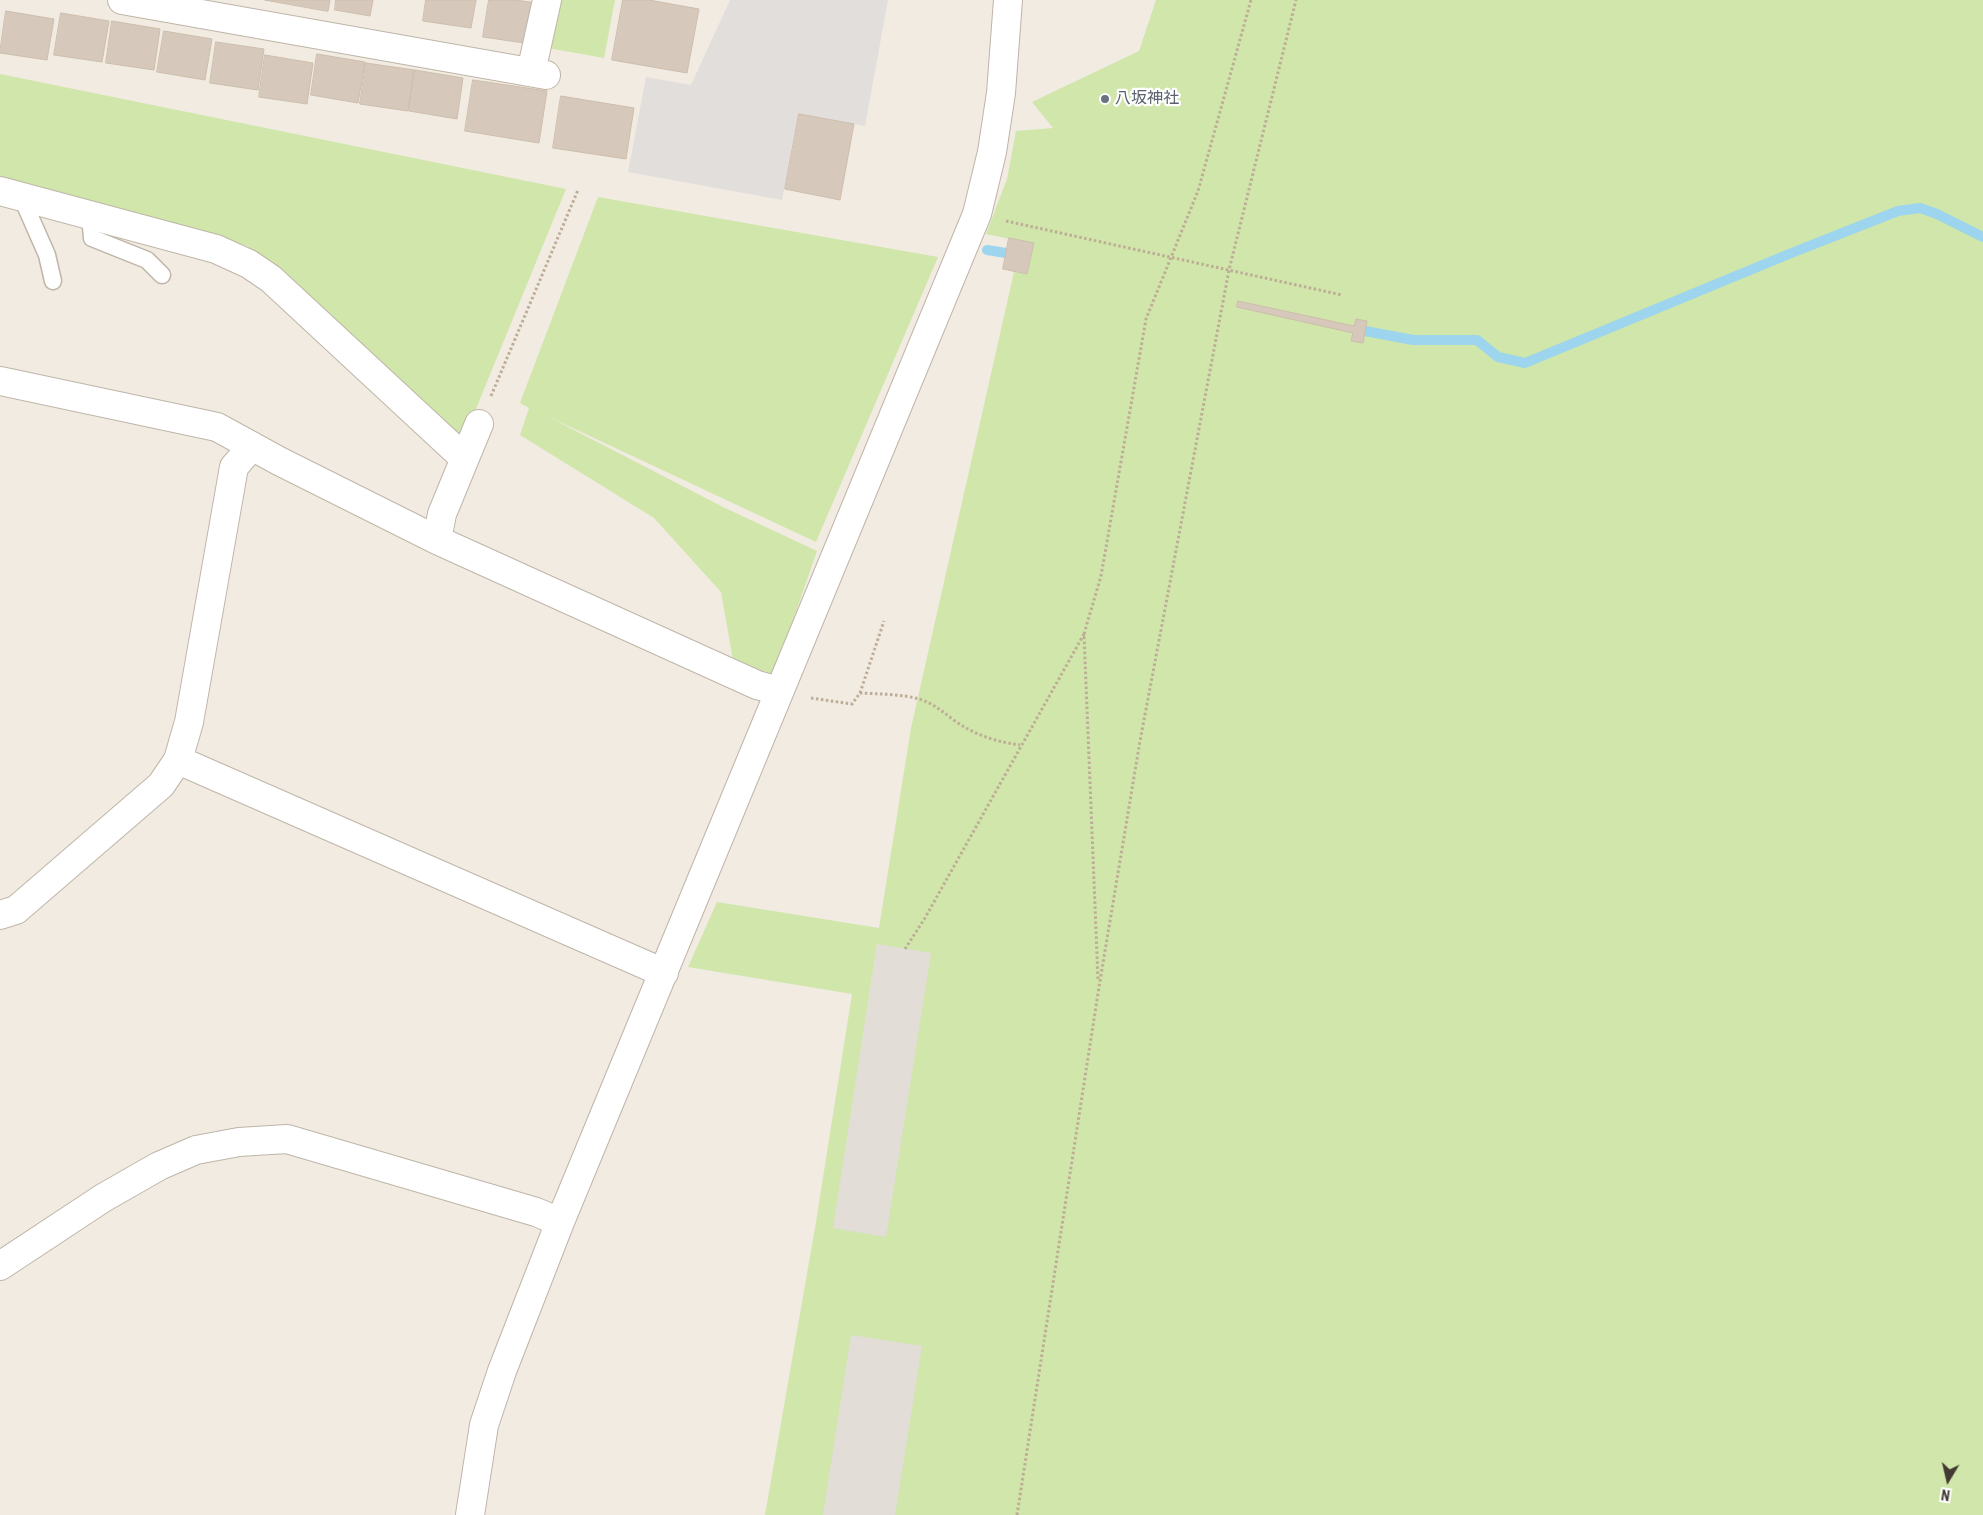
<!DOCTYPE html>
<html>
<head>
<meta charset="utf-8">
<style>
	body { margin:0 }
	#map { position:relative; width:1983px; height:1515px; overflow:hidden; background:#f1ebe2; font-family:"Roboto Condensed",sans-serif }
	canvas { display:block }
	.north { position:absolute; left:1923px; top:1455px; width:50px; height:50px; -webkit-text-stroke:4px #fff; paint-order:stroke; rotate:189deg; font-size:14px; font-weight:700; line-height:20px; text-align:center; color:#433b33 }
	.north::after { content:''; display:block; margin:auto; width:18px; height:22px; background:#433b33; clip-path:polygon(50% 0,100% 100%,50% 72%,0 100%) }
</style>
</head>
<body>
<div id="map">
<canvas width="1983" height="1515"></canvas>
<div class="north">N</div>
</div>
<script>
const context = document.querySelector('canvas').getContext('2d');
context.lineJoin = 'round';
function paint(path, color) {
  context.fillStyle = color;
  context.fill(path, 'evenodd');
}
function stroke(path, color, width, dash) {
  context.strokeStyle = color;
  context.lineWidth = width;
  context.lineCap = dash ? 'butt' : 'round';
  context.setLineDash(dash || []);
  context.stroke(path);
}
function drawText(font, color, halo, rows, align = 'center') {
  context.font = font + ' "Roboto Condensed","Noto Sans JP",sans-serif';
  context.lineWidth = 4.5;
  context.setLineDash([]);
  context.textBaseline = 'middle';
  context.strokeStyle = halo;
  context.fillStyle = color;
  for (const [text, x, y, turn = 0] of rows) {
    context.save();
    context.translate(x, y);
    context.rotate((+turn || 0) * Math.PI / 180);
    context.textAlign = isNaN(turn) ? turn : align;
    if (halo) context.strokeText(text, 0, 0);
    context.fillText(text, 0, 0);
    context.restore();
  }
}
const industrial = new Path2D(`
	M877,944L1002,947L913,1515H787Z`);
const green = new Path2D(`
	M550,0H615L604,58L542,47Z
	M1156,0H1983V1515H895L922,1346L851,1335L823,1515H765L816,1222L852,994L688,967L717,902L879,928L911,728L1014,272L1027,274L1034,244L986,234L1007,179L1016,131L1053,128L1032,102L1139,51ZM877,944L931,953L886,1237L833,1228Z
	M0,74L566,189L462,443L248,246L0,180Z
	M598,197L938,257L816,542L547,416L723,507L817,551L774,675L733,660L721,592L654,518L520,435L529,408L520,403Z`);
const parking = new Path2D(`
	M730,0H888L865,126L798,114L782,200L628,172L646,77L691,85Z`);
const stream = new Path2D(`
	M987,250L1006,253
	M1365,331L1413,340H1477L1498,357L1525,363L1789,254L1898,211L1920,208L1937,214L1983,237`);
const building = new Path2D(`
	M265,0H330L328,11Z
	M336,0H373L370,16L335,10Z
	M426,0H476L471,28L423,21Z
	M489,0H515L537,3L531,44L483,37Z
	M623,0H649L699,9L687,73L612,60Z
	M6,11L54,19L47,60L0,53Z
	M61,13L109,21L102,62L54,55Z
	M112,21L160,29L154,70L106,63Z
	M164,31L212,39L205,80L157,72Z
	M216,42L264,49L258,90L210,83Z
	M317,54L365,62L358,103L311,95Z
	M265,55L313,63L307,104L259,97Z
	M366,63L414,70L408,111L360,104Z
	M415,70L463,78L457,119L409,111Z
	M473,80L547,91L539,143L465,131Z
	M561,96L634,108L626,159L553,148Z
	M799,114L854,124L840,200L785,189Z
	M1009,238L1034,243L1027,274L1003,269Z
	M1238,301L1354,326L1356,319L1367,321L1363,343L1351,341L1353,333L1237,307Z`);
const path = new Path2D(`
	M1006,221L1342,295
	M491,396L578,190
	M1084,634L1101,576L1146,319L1198,191L1251,0
	M860,693C878,694 902,694 919,699C933,703 943,712 955,721C975,735 997,742 1020,745
	M811,698L852,704L860,693L884,621
	M905,949L925,918L1084,634L1098,980
	M1017,1515L1099,987L1140,741L1229,270L1296,0`);
const lane = new Path2D(`
	M21,196L47,255L53,281
	M90,215L92,238L147,260L162,275`);
const street = new Path2D(`
	M122,0L546,75
	M531,72L547,0
	M0,191L216,249L249,264L271,279L464,458
	M0,381L217,427L279,461L437,540L757,685L779,691
	M437,540L442,514L479,424
	M178,760L664,973
	M0,915L16,910L161,785L178,760L189,722L234,467L252,446
	M0,1266L103,1198L159,1166L196,1150L239,1142L287,1139L536,1212L560,1222
	M470,1515L484,1425L502,1371L560,1222L977,214L992,152L1001,93L1008,0`);
const markers = [
	[1105,99,5,"#6b7280"]
];
const worshipNames = [
	["八坂神社",1115,99]
];
paint(industrial, '#e3ddd8');
paint(green, '#d0e6aa');
paint(parking, '#e1dedb');
stroke(stream, '#9dd5ef', 10);
paint(building, '#d6c9bb');
stroke(building, '#cdbdab', 1);
stroke(lane, '#bfb5a8', 19);
stroke(street, '#bfb5a8', 30);
stroke(path, '#bead96', 3, [2.5, 2.5]);
stroke(lane, '#fff', 16);
stroke(street, '#fff', 28);
for (const [x, y, r, color] of markers) {
  const dot = new Path2D();
  dot.arc(x, y, r, 0, 2 * Math.PI);
  context.fillStyle = color;
  context.fill(dot);
  stroke(dot, '#fff', 2);
}
drawText('16px', '#5b616d', '#fff', worshipNames, 'left');
</script>
</body>
</html>
